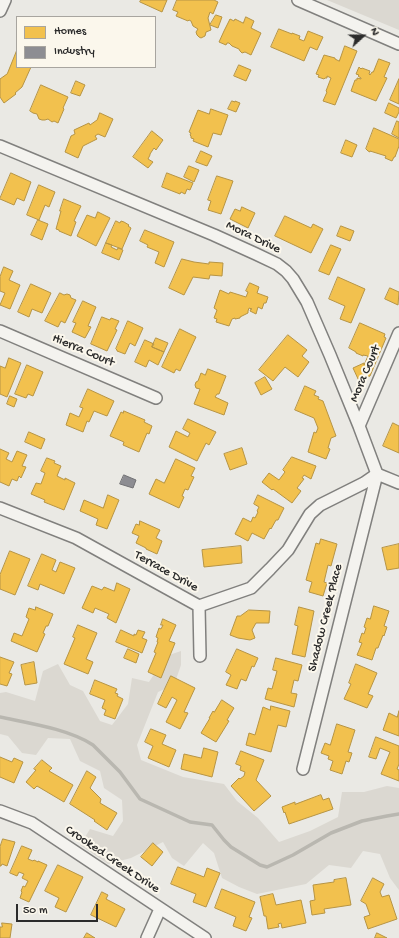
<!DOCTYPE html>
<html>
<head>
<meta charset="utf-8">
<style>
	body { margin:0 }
	#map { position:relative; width:399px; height:938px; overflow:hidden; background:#eae9e4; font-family:"Gochi Hand",sans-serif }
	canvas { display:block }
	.legend { position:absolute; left:16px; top:16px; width:140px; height:52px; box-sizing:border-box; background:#fbf7ec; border:1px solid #a8a59f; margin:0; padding:5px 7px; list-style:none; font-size:12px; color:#2b2b2b }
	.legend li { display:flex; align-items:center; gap:8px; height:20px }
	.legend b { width:20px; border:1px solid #a8a59f }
	.north { position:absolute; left:343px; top:16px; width:40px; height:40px; -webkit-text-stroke:3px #fbf7ec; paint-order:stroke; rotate:69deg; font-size:11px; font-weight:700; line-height:16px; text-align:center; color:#2b2b2b }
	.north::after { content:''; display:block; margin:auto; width:14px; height:18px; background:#2b2b2b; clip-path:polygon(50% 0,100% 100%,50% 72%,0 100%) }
	.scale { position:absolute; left:16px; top:904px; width:82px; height:18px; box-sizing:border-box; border:2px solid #2b2b2b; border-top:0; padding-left:5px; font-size:12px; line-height:14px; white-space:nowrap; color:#2b2b2b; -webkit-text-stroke:3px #fbf7ec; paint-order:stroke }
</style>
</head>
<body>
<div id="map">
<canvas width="399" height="938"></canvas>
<ul class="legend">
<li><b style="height:11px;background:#f2c14e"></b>Homes</li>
<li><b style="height:11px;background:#8d8d92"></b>Industry</li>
</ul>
<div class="north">N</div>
<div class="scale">50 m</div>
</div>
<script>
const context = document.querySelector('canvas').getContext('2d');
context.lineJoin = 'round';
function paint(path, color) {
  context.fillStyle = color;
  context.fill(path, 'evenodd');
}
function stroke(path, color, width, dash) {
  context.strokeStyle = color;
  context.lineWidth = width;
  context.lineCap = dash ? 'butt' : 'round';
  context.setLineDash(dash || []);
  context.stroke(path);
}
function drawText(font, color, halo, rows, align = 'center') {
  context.font = font + ' "Gochi Hand",sans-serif';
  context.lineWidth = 4;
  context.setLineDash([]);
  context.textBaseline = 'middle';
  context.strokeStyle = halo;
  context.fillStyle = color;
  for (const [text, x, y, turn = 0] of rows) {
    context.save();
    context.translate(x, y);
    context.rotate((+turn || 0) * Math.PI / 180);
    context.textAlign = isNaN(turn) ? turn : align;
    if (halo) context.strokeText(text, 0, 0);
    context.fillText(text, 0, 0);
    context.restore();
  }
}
const green = new Path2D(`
	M327,0H399V30Z
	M181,651V665L174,685L158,692L137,745L141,760L183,777L224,784L237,801L258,818L279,842L310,831L338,817L342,792H364L387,786L399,788V890L390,878L380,854L363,851L351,868L329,865L306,884L257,894L239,887L222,878L214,853L203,843L184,866L172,858L163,842L131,858L108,864L80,845L90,829L113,836L123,821L122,800L104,788L100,771L80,761L70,739L48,738L36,755L22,753L8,736L0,734V693L6,692L35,701L43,671L58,664L70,685L83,691L100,721L112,725L128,704L132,678L149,682L166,656Z`);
const homes = new Path2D(`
	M141,0H167L162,12L140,2Z
	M177,0H214L218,2L213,14L210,12L208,18L211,30L206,32L205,36L201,38L199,37L197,35L196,32L198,29L193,26L191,21L189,20L188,21L176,16L178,12L173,10Z
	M216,15L222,17L218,28L210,25Z
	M246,17L254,21L251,28L261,33L251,55L245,52L242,53L240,51L239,49L232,46L229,43H227L226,45L219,42L224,31L230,19L234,21L235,19L243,23Z
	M279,29L292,34V33L300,36L299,39L304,41L308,31L323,37L317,50L310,47L304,61L271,47Z
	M345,46L357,51L335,105L323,101L327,92L326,91L331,78L327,76V78H325L324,79L318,77L319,75L316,74L324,55L335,58V59L339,61Z
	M17,50V67H31L22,87L15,93L16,94L4,103L0,97V79L7,74Z
	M379,59L390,63L384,77L387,78L376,101L351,91L355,80H357V78L361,79V78L358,76L359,75L356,74L359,67L361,69L362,68L370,71L369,74L370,75L372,72H373Z
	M239,65L251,70L246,81L234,76Z
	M399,79V104L390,100Z
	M76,81L85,85L80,96L71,93Z
	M41,85L68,97L63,108L64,109L58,123L54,121L52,122L48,119L45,120H42L39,119L37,114L33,113L30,111Z
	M232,101L235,102V101L240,103L236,112L228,109Z
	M389,103L399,108V112L396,118L385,113Z
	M211,109L228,115L221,135L213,133L208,147L193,141L194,139L191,138V136L190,135L191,133L189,132L198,110L209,114Z
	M100,113L113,119L105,137L98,134L95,136L97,139L83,146L78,158L65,152L71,136L75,134L74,130L89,123L90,125L97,120Z
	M397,121L399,122V138L392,134Z
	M374,128L399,139V146L395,157H394L392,161L385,158L386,156L370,151V152L368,151L366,149Z
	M152,131L163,140L156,150L154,148L150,154V155L148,159L153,162L148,168L133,157Z
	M346,140L357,145L352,157L341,153Z
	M201,151L212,156L207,166L196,162Z
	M189,166L199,170L194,182L184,177Z
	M11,173L31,182L24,201L17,198L14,205L0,199Z
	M167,173L193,183L190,190L187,189L185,194L181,192L180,194L162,187Z
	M217,176L233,181L221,214L208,210L211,201L208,200Z
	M39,185L55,192L49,207L45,205L39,220L27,215Z
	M64,199L81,206L74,221L76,222L71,236L59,231V230L56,229L61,211H60Z
	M242,207L255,213L248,228L230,219L235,209L240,211Z
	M98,212L110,218L96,246L77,236L87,215L95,218Z
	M285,216L311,228L313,224L323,229L311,253L275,236Z
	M38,220L48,224L42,240L31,235Z
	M116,221L120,223L121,221L124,222L129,225L128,226L131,228L122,249L106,243Z
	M341,226L354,231L350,241L337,236Z
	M145,230L174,242L164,267L155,263L159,252L147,247L148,245L140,241Z
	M106,243L112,245L111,247L117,250L118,248L123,250L119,260L102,253Z
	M331,245L341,249L329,275L319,271Z
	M182,259L194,262L209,264V262L223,263L222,276L210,275L209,279L193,277L184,295L169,288Z
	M4,267L13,271L9,280L20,285L10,309L0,305L5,293L0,291V277Z
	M338,277L365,289L351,323L340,319L345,306L329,299Z
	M250,283L259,287L257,293L268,297L266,303H264L262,309L258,307L256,314L250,311L251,309H252L249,308L248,311V313L240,317V318L235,319V318L232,319L229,326L216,322L217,319L214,318L217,310L214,308L220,290L229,294L230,292L246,297L248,292L246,291Z
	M31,284L51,293L42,313L32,309L29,317L18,312Z
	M390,288L399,292L398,305L385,299Z
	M60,293L64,295L67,294L70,295L71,298L76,300L65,323L61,321L58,327L45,321Z
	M83,301L96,307L88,326L91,327L85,338L72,332L76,323L73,322Z
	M102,317L110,320L111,318L119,321L115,329L117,330L107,351L91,344Z
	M128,321L143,328L135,346L130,343L125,354L117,351V350L116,349Z
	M360,323L385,334L384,337L386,338L370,376L359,381L353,368L364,363V365L368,356L363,355V356L356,353V352L349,348Z
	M180,329L196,337L180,371L176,369L174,373L162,367Z
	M288,335L307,350L302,356L309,362L298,377L285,367L273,381L259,370Z
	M156,338L168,343L164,352L152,347Z
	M145,340L154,344L152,347L164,352L158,365L149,360L146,367L135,362Z
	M9,358L21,363L7,397L0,394V366L5,368Z
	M27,365L43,372L33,396L28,394L26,398L15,394Z
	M208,369L226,376L219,394H217L215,397L228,403L224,415L194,404L200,389L196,388L195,385L196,382L198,381L201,373L205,375Z
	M265,377L272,389L261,395L255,383Z
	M305,386L316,391L314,395L319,397L318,399L323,401L336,436L331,438L328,448L330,449L326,459L308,452L314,432L316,433L318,428L314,418L295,410Z
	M88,389L114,401L107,416L94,411L89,422L87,421L83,432L66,425L70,413L79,417L83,408L80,407Z
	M10,396L17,399L14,407L7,404Z
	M124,411L145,420L144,422L152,426L149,434L147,433L139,452L123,445L124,442L110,436L121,412L123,413Z
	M188,419L216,432L209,445L206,443L197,461L169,447L176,431L188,437L190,433L183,429Z
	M393,423L399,426V453L383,446Z
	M29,432L45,439L41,449L25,442Z
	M242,448L247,464L230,470L224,454Z
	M0,449L9,453L6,459L12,462L17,451L27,455L22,466L26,467L21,478L19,476L17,481L12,479L9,486L0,482Z
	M292,457L316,466L311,479L304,475L302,478L304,479L297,488L301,491L292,503L273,489L272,490L262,482L269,473L279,480L285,472L283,470Z
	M47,458L55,461L54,463L61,466L57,476L65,480V478L75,483L64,510L44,502L45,500L31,494L36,483L41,484L45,473L41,471Z
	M176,459L195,468L191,476L194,477L188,490L185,489L182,496L184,497L179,508L149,494L156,479L164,483Z
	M108,495L119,500L107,529L96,525L98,519L80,511L84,500L103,508Z
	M258,495L284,508L278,520H276L271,529L270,528L264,539L252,533L248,541L235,534L243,518L251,522L253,517L255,518L258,512L257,511L259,507L254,504Z
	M140,521L160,530L156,538L162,541L157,554L146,549V548L136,543L139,536L132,533L136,524L139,525Z
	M321,539L337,544L331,566L328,565L324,582L327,583L323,596L309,592L312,582L306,580L316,543L319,544Z
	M399,544V568L387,570L382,548Z
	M241,546L242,563L204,567L202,550Z
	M10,551L30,559L15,595L0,589V575Z
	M42,554L56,560L52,570L56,572L60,562L75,568L64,594L40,584L38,590L28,586Z
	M117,583L130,589L116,623L107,618L109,614L95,608L93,613L82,608L92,586L102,590L104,587L114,591Z
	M374,606L389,611L384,626L387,627L384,636L383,635L378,648H376L372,660L357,655L362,643L359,642L362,633L364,634L366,628L364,627L367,618L370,619Z
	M36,607L53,614L48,626H46L43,633L45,634L37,652L11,641L14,633L22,636L29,619L26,617L29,608L35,610Z
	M299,607L314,611L305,657L292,654L298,626L295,625Z
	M249,610L270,611L269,623H256L252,630L255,638L250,640L238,638L230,635L237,616H240Z
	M163,619L176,625L169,641L175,643L161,678L148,672L156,653L154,652L158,642H157L158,638L156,637L159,628L161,629L163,625H161Z
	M78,625L97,633L86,659L93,662L88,674L64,664L75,638L73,637Z
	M121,630L134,636V634L136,635L138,630L145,632L142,638L147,640L142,653L116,642Z
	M128,649L139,654L136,663L124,658Z
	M237,649L258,658L254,667L252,666L246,681L241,679L237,689L226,685L231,675L226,672Z
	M0,657L14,662L9,673L12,674L7,686L0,684Z
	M276,658L302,665L298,681L294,680L291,693L297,694L294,707L265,699L268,688L272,689L277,671L273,670Z
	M34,662L37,683L25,685L21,665Z
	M356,664L377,673L368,694L373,696L367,708L344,699L351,684L349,683Z
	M171,676L195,688L184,712L188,713L180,729L166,722L177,700L172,697L166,708L158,704Z
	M95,680L117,689L115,693L118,694L117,696L123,699L115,719L104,715L106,710L102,708L105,700L90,694Z
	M222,700L234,708L227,720L229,721L216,742L201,733L210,718H209L213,711L214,712Z
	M271,706L290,711L286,727L278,725L271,752L246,745L249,733L255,735L263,707L270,710Z
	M399,711V736L383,730L389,713L397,717Z
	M337,724L355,730L348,752L352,753L349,762L346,761L342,774L330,770L333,761L328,759L329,756L321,753L325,743L330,745Z
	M151,729L166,735L162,744L176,750L169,767L148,758L153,746L145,742Z
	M376,737L399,746V764L397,769L399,770V781L381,774L390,752L380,748L376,759L369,757Z
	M204,748L218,752L212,777L181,769L184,754L201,758Z
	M241,751L264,760L256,780L271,796L254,811L231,786L239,778L240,779L244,776L245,772L240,770L241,766L236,764Z
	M0,757L12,762L14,758L23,762L14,783L0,777Z
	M42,760L52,768L49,771L73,785L64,802L37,786L34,789L26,782L36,770L34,769Z
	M87,771L96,777L90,788L101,799L100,803L117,813L107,830L94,821L95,820L70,804Z
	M321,795L323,800L329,798L333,809L289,824L285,812L284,813L282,807L295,802V804Z
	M3,839L15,842L7,866L2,864L1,866H0V847Z
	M153,843L163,852L152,866L141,857Z
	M22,846L32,850L28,859L33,861L34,860L38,862V861L47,865L29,902L20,898L22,892L21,891L23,886L25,887L28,881L22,878L24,874L19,872L17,876L10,873Z
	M58,865L83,877L66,912L55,907L59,898L45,891Z
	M178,867L204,877L207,868L220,873L206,907L193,902L196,894L171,884Z
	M346,878L351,905L324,909L325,913L312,915L310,901L315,900L313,885L334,882V880Z
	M373,878L384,884L380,892L382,897L389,895L397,919L368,929L364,917L370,915L366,904L361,901Z
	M222,889L255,902L249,917L252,918L246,931L233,926L236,917L215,908Z
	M102,892L108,895L106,899L125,909L116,927L91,915Z
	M273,894L276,905L301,900L306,923L282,928L281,923L278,924L279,927L268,929L266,916H264L260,897Z
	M2,923L12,924L10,938H0V927H2Z
	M87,933L95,938H84Z
	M377,933L387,938H375Z`);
const industry = new Path2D(`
	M124,475L136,480L133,488L120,484Z`);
const stream = new Path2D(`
	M0,717C28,723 69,729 93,745L120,772L140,799L190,822L212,825L224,840L231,847L260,865L267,867L293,855L331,833L362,821L387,816L399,814`);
const minor = new Path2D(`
	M298,0L399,44
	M0,11L5,0
	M0,146L214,235L256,254L277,264L286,271L293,279L307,302L330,355L359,426L377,474
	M0,331L156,398
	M359,426L399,333
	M377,474L399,483
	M0,508L76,538L199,606L251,588L270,569L288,550L310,514L320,505L364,483L377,474
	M199,606L200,656
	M303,769L377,474
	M0,811L32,823L205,938
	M147,938L160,909`);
const streetNames = [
	["Mora Drive",253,238,26],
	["Hierra Court",83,351,23],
	["Mora Court",366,374,-67],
	["Terrace Drive",166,572,29],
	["Shadow Creek Place",326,618,-76],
	["Crooked Creek Drive",112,860,34]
];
paint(green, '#dbd8d1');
paint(homes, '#f2c14e');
stroke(homes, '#b69444', 1);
paint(industry, '#8d8d92');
stroke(industry, '#707073', 1);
stroke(stream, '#b9b7b0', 3.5);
stroke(minor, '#81807e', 14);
stroke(minor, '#f4f3ef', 11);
drawText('13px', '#2b2b2b', '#fbf7ec', streetNames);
</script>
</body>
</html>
